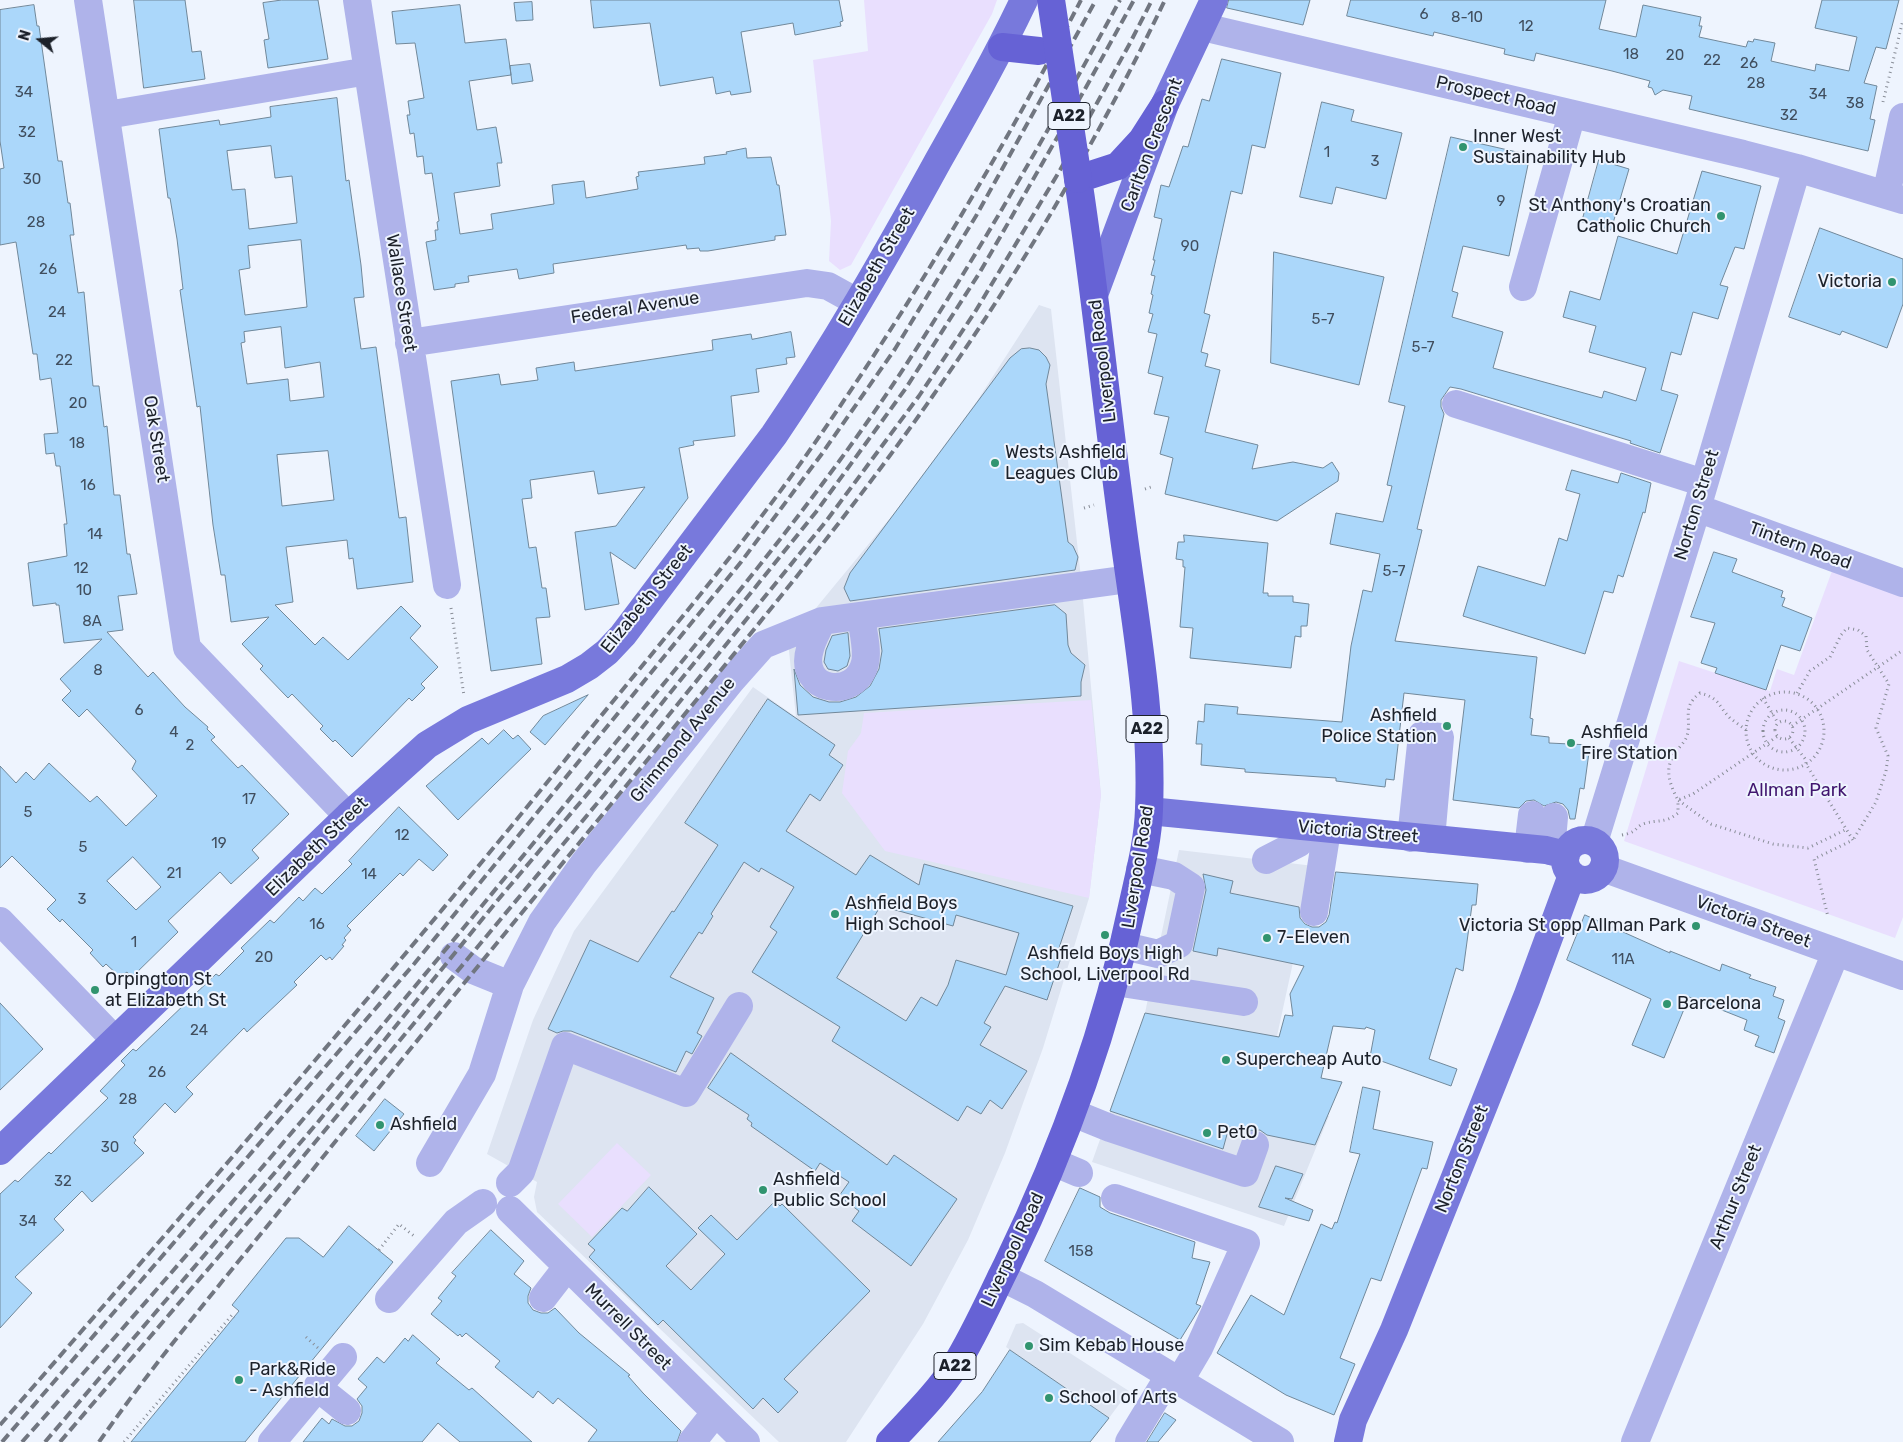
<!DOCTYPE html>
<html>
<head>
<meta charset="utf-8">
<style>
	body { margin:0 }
	#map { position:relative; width:1903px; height:1442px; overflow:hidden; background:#eef4fe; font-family:Rubik,sans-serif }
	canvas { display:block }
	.north { position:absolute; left:15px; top:15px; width:50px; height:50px; -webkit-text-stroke:4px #eef4fe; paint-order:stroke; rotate:287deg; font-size:14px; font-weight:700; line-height:20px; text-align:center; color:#1c212a }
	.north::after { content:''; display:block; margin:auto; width:18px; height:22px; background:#1c212a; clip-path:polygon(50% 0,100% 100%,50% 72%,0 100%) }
</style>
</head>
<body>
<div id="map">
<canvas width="1903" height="1442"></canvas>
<div class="north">N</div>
</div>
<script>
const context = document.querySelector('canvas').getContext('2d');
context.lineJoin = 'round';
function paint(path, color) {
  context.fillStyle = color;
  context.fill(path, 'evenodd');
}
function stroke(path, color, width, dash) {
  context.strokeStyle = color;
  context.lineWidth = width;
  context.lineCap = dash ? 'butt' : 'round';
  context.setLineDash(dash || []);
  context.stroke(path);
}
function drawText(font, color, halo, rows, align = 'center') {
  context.font = font + ' Rubik,sans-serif';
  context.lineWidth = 4;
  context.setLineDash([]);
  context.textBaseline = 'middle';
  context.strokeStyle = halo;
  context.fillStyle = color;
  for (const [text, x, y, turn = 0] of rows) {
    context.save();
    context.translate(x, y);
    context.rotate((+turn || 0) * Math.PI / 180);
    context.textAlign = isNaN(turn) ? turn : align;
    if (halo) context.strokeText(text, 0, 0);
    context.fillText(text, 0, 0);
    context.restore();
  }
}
const built = new Path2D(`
	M1039,305L1051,309L1081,578L1101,795L1089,898L1043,1048L1005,1153L968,1240L923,1324L846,1442H779L537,1212L534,1197L537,1182L487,1154L533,1020L574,931L753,687L796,717L788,642L895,512L977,401Z
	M1179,850L1314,866L1277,1036L1328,1045L1313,1113L1329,1116L1284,1226L1092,1162L1145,1013Z
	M1023,1323L1129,1391L1109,1418L1006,1347L1016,1324Z`);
const green = new Path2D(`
	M864,0H997L992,14L851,265L840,270L829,261L831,221L813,60L868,51Z
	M1832,571L1903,595V917L1895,938L1624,841L1679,661L1770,691L1777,669L1794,675Z
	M1091,700L1101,795L1089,898L885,851L842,793L848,751L861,733L864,713Z
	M617,1143L651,1175L592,1237L558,1204Z`);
const building = new Path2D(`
	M134,0H185L192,52L201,51L205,79L144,88Z
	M282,0H318L328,59L268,68L264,40L269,39L263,3Z
	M591,0H839L843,21L840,22L841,26L795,35L793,23L741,32L751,92L731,95L730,91L716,94L713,77L660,86L650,23L594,28Z
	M1229,0H1310L1303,25L1227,8Z
	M1351,0H1606L1599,29L1636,37L1643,5L1701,17L1699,26H1702L1699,37L1746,47L1748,41L1753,42L1754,39L1775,43L1771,61L1815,71L1816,64L1849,71L1857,37L1815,28L1822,0H1899L1886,49L1876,47L1864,83L1877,86L1870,119L1875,120L1868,151L1689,109L1692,96L1663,90L1655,95L1652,88L1648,87L1650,81L1612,71L1536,53L1534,61L1504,54L1505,49L1434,32L1433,36L1347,16Z
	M532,2L533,20L516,21L514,3Z
	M34,5L37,26H39L58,161H62L68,203H70L74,235H70L78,293L84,292L93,386H99L104,427L107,426L114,495H120L127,554H130L137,594L118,596L123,630L107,632L148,677L153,672L185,707L208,727L207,729L215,737L211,740L238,768L242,765L289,814L252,850L259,858L231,884L220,872L168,921L178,932L131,978L127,972L120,977L106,964L103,967L90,953L93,950L62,919L60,922L47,909L56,900L12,856L0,868V766L16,783L26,772L34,780L49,763L90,802L97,796L126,826L157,796L132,769L136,761L87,709L79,717L62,700L71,691L60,679L102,639L64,643L59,605H56V603L33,606L28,563L67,556L64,524H67L60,466H56L54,453L46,454L44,434L58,433L51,378L40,380L37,354H33L16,242L0,245V169L4,168L0,141V10ZM133,857L161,887L136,910L107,881Z
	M460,5L465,43L506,39L511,75L469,81L477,130L496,127L502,163H497L500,186L454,193L460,234L493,229L491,214L554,204L552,185L584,181L586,198L638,189L636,177L639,176L638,172L705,164L704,157L727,154L726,152L746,148L747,158L771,157L777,185H779L786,235L775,236V240L708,251H700L699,248L687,249L686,245L553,264L554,273L519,279L517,269L468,276L469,282L455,284V287L434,290L426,242L436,240L435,230H438L437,222L439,221L432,173L425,174L423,156L417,157L414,133L410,134L407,115H410L408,101L424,98L415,43L396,44L392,12Z
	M1222,59L1281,73L1265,148L1252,145L1242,194L1231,191L1204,313L1210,315L1201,352L1208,354L1205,366L1220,370L1205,432L1258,445L1252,469L1293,462L1323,468L1332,462L1339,473L1338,481L1277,521L1165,494L1173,458L1160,454L1169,417L1154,414L1163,377L1148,373L1157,334L1148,332L1153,314L1149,313L1153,295L1151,294L1155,276L1151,275L1155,260H1153L1162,219L1154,217L1161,185L1169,187L1183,146L1188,147L1202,99L1209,101Z
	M530,64L533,81L512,84L510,66Z
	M337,98L346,181L349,180L361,265L364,297L354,298L361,349L376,347L399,518L406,517L413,582L357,589L353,558L349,559L347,540L286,547L293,602L275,605L315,645L323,637L348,660L401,606L421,626L410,638L438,667L421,684L425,688L412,701L409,698L352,757L335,740L333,742L320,729L323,726L292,694L288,698L260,669L263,666L242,644L269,617L231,622L225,575H221L213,525L200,406L197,407L180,290L183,289L177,239L170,198H168L159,129L219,120L220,125L271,117L270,107ZM271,146L275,178L292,176L297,223L249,229L245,189L232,190L227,151ZM301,240L307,307L245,315L239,270L250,268L248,246ZM281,327L285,368L320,362L324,397L290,401L288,379L247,384L241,343L245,342L244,332ZM328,451L334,500L282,506L277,455Z
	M1322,102L1354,110L1351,121L1402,133L1386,199L1336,187L1332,204L1300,197Z
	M1451,137L1530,155L1509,256L1463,246L1452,291L1458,293L1452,317L1503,332L1493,368L1602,398L1604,391L1636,401L1646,368L1589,352L1596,326L1563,317L1570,291L1600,300L1618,236L1677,254L1702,171L1761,186L1744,249L1735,247L1720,285L1728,287L1718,319L1693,312L1681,355L1671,352L1661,390L1678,395L1660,453L1630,443L1631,441L1461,389L1450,387L1441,400V407L1444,414L1417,529L1422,530L1395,641L1537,657L1530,718L1533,719L1531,735L1549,737V743L1590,745L1584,789L1580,788L1575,819H1570L1568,810L1563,804L1556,802L1544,806L1534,800L1526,801L1519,808L1453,800L1465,700L1404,693L1394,780L1386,779L1385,787L1336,781V778L1245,772V769L1201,765L1202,744H1196L1198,721L1204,722L1205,704L1238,707L1237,714L1342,722L1351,646L1363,590L1372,592L1380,554L1330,544L1336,513L1383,522L1392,486L1387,485L1405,406L1389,402Z
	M1599,160L1629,169L1611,230L1582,222Z
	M1820,228L1903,259V304L1887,348L1842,331L1840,335L1789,317Z
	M1274,252L1384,277L1359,385L1271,363Z
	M791,332L795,357L786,358L787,364L756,369L759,392L731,396L735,436L693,441L694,445L679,448L688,498L635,569L610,552L619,604L585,610L575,532L616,526L645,487L598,494L594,471L530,480L532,498L522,499L529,548L536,547L542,588H546L550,617L536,618L542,664L491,671L451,381L499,374L501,385L538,380L536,368L574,362L575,371L713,350L712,340L751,334L752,339Z
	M1030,348L1039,350L1046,357L1050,365L1046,384L1068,542L1073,546L1078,557L1075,570L850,601L844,588L850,573L1010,358L1021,349Z
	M1572,470L1618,483L1621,473L1651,483L1645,513L1643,512L1623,577L1618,575L1613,593L1604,591L1585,654L1463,616L1478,566L1545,586L1559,538L1567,541L1580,494L1566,490Z
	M1184,535L1268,543L1263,593H1268V596H1293V602L1309,604L1307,626H1301V637L1295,636L1291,668L1190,658L1193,628L1180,627L1185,567H1183V560L1176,559L1178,542H1184Z
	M1714,552L1737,559L1732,572L1783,591L1781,597L1785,598L1782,606L1812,618L1800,651L1781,645L1766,690L1715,673L1717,668L1701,663L1715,623L1691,617Z
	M1055,605L1066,614L1068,645L1071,653L1085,665L1081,682V696L798,715L794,669L800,685L813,697L829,702H840L856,697L870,686L879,669L882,651L879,629Z
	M848,633L850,656L847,666L838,671L828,669L824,662L826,650L832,636Z
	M588,695L545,745L530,732L543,716Z
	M768,699L835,745L829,755L843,765L820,801L810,794L786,831L856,875L870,855L919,885L924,864L1073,906L1058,951L1063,952L1047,1000L1005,986L984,1023L991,1027L980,1045L1027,1071L1002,1109L990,1100L981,1114L967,1106L958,1121L832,1041L840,1027L752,972L777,932L770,927L794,887L761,868L759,872L744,862L711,914L713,916L702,934L699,932L670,977L714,998L697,1033L702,1036L692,1054L686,1051L676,1072L571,1031H563L557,1033L548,1029L590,940L638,962L672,911L674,912L718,845L685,823ZM881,906L953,926L956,915L1019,933L1006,975L956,960L948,985L937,1006L921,997L906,1021L837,978Z
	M504,730L513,739L518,735L531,749L458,820L426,786L482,738L488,744Z
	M399,807L448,855L433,871L419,859L403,876L400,873L347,926L351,930L344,938L346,940L342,945L344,946L332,960L330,957L326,960L321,955L294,982L297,985L247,1032L244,1028L186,1087L193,1094L175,1113L165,1103L133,1137L136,1140L134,1143L144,1153L92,1202L82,1191L54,1219L64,1230L15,1277L32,1293L0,1328V1194L15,1180L18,1182L49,1152L51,1154L108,1098L100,1091L125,1065L121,1061L133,1049L136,1051L216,974L219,976L244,951L241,948L270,920L274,923L299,897L303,901L315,888L322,894L352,864L349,861Z
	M1336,872L1478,884L1476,905H1472L1463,971L1456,968L1429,1059L1457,1069L1451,1086L1370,1057L1375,1030L1366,1027L1365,1029L1333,1026L1321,1078L1342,1082L1315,1145L1267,1135L1260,1130L1249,1131L1229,1127L1223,1149L1110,1111L1145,1013L1279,1037L1285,1015L1293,1016L1290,994L1304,966L1218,948L1217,956L1193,951L1206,890L1203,874L1233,881L1230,893L1299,907L1300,918L1305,924L1312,927H1319L1326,922L1329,915Z
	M1585,915L1670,953V951L1720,971L1722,964L1751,975L1749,978L1776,987L1773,996L1784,1000L1778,1018L1785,1021L1774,1053L1755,1046L1759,1036L1744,1030L1747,1020L1689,997L1664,1058L1632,1045L1651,999L1567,960Z
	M0,1003L43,1049L0,1090Z
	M731,1053L887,1165L894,1155L957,1199L911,1266L852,1221L859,1211L839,1196L849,1182L820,1163L815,1171L751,1126L752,1123L747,1119L749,1115L708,1088Z
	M1363,1087L1380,1091L1373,1129L1433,1142L1427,1169L1422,1168L1381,1281L1371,1278L1340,1358L1355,1364L1334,1415L1286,1395L1217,1353L1251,1295L1284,1315L1321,1224L1332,1229L1335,1222L1337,1223L1360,1154L1350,1152Z
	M385,1099L404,1114L374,1151L356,1136Z
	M1276,1166L1303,1174L1292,1199L1285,1198L1313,1210L1309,1221L1259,1207Z
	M649,1187L697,1234L666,1266L691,1290L725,1254L698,1228L711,1215L737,1240L775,1201L780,1206L782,1204L870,1291L784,1379L798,1392L778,1413L763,1398L753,1409L663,1320L658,1325L589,1257L595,1250L588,1244L622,1208L627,1211Z
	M1080,1188L1100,1197V1207L1110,1213L1195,1242L1192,1258L1210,1262L1196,1304L1201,1306L1180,1340L1045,1261Z
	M349,1226L393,1262L245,1442H131L239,1311L232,1305L286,1238H299L323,1257Z
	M491,1230L524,1261L514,1274L531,1288L528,1296V1303L533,1310L541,1313H548L555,1308L579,1333L630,1375L628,1376L643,1393L681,1431L677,1442H588L597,1430L558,1398L553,1404L538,1391L533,1398L495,1367L500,1361L466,1333L462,1337L460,1334L458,1336L431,1314L442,1301L438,1298L456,1276L452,1273Z
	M413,1335L440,1359L436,1363L469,1390L472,1388L532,1442H460L438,1423L422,1442H303L322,1418L329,1424L332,1419L345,1426H352L359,1421L362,1413V1406L357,1399L367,1387L358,1379L377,1357L384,1363L405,1338L408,1341Z
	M1010,1350L1109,1418L1090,1442H938L982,1392Z
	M1165,1413L1176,1420L1158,1442H1147Z`);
const path = new Path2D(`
	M1883,102L1903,20
	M1145,489L1151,487
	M1084,508L1094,505
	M451,608L464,696
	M1746 731a39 39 0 1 1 78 0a39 39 0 1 1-78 0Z
	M1797,693L1810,671L1830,657L1841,635L1847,628L1858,630L1866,636L1867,650L1878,667L1903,650
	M1763,698L1778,723
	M1763 731a21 21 0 1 1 42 0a21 21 0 1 1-42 0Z
	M1775 730a9 9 0 1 1 18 0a9 9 0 1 1-18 0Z
	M1792,726L1878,667L1889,684L1876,728L1888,756L1886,771L1876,802L1853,840
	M1746,730C1741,726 1735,722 1730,718C1718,706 1720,698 1700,693C1681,708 1692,717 1687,736C1685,742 1679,747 1676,752C1663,768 1670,785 1678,800L1693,794L1778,736
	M1789,738L1806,760V764L1853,840L1814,859L1828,917
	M1622,835C1638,832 1634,828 1643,824C1657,819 1665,824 1678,813V800L1711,824L1773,844L1808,848L1847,829
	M379,1250L399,1224L414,1236
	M306,1337L318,1348
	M124,1442L232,1315L234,1318`);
const minor = new Path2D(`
	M88,0L187,648L348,816
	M357,0L447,585
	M1203,27L1743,154L1797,168L1903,200
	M107,115L368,71
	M1886,195L1903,117
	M1523,287L1572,114
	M409,343L807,283L828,286L857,302
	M1456,404L1704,483
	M1697,508L1903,583
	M822,621C818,630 812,640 810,649C797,692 856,701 865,663C868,650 863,631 861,617
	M1411,838L1422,735L1440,737L1431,839
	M1594,842L1697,508L1797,168
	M1528,849L1532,815
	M1551,851L1554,817
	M1266,860L1299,843L1302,827
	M1603,868L1903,976
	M1314,912L1327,830
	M0,921L115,1040
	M1124,946L1158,954L1179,944L1191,887L1174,876L1140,869
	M454,956L473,970L510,985
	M1115,982L1244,1002
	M1073,1113L1110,1128L1245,1173L1255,1145
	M1053,1162L1079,1173
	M430,1163L482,1074L510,985L542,922L584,863L731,681L763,645L822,621L1129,579
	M510,1183L521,1172L565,1046L686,1093L739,1006
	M1115,1198L1246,1243L1199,1348L1179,1382
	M510,1210L746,1442
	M1001,1277L1035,1294L1280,1442
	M543,1298L567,1267
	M389,1299L456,1222L483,1203
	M317,1387L347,1411
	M272,1442L343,1357
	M692,1442L715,1413
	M1129,1442L1169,1376
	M1635,1442L1836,952`);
const major = new Path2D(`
	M1095,292L1165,104L1214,0
	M1149,811L1546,850L1566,855
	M1565 860a20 20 0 1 1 40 0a20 20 0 1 1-40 0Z
	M0,1151L348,816L427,745L468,720L567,679L589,666L607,652L623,635L774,435C834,347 887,254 938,161C968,108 998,55 1024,0
	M1348,1442L1353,1420L1394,1330L1527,997L1572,875`);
const highway = new Path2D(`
	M1002,47L1039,51
	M890,1442C913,1417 937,1394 955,1366C975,1334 990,1299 1007,1265C1062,1151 1106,1032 1132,907C1139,875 1148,842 1149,809C1153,715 1135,622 1123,530C1107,413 1096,296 1078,179L1118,166L1142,140L1165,104`);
const rail = new Path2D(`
	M0,1425C185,1212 371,999 549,780C637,670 731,563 812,447C911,305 1001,154 1081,0
	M2,1442L414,964L741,562L821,455L895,349L976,216L1096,0
	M22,1442C217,1224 405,1001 590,774C695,644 805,517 898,377C978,255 1050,128 1120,0
	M45,1442L318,1122L497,901L616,760L816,512L906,388L980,272L1085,89L1134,0
	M60,1442L257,1212L604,795L827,520L919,396L975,312L1059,172L1129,45L1152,0
	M99,1442C159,1356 228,1275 294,1193C418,1038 545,885 671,731C760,622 851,513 932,397C1020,272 1099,138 1165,0`);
const highwayBridge = new Path2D(`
	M1051,0L1078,179`);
const markers = [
	[1463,147,5,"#31946f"],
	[1721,216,5,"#31946f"],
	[1892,282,5,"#31946f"],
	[995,463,5,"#31946f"],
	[1447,726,5,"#31946f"],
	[1571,743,5,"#31946f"],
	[835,914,5,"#31946f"],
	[1696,926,5,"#31946f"],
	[1105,935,5,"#31946f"],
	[1267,938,5,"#31946f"],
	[95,990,5,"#31946f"],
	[1667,1004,5,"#31946f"],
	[1226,1060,5,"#31946f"],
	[380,1125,5,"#31946f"],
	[1207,1133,5,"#31946f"],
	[763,1190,5,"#31946f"],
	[1029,1346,5,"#31946f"],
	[239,1380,5,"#31946f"],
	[1049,1398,5,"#31946f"]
];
const numberNames = [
	["6",1424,15],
	["8-10",1467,18],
	["12",1526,27],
	["18",1631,55],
	["20",1675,56],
	["22",1712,61],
	["26",1749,64],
	["28",1756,84],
	["34",24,93],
	["34",1818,95],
	["38",1855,104],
	["32",1789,116],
	["32",27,133],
	["1",1327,153],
	["3",1375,162],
	["30",32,180],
	["9",1501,202],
	["28",36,223],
	["90",1190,247],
	["26",48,270],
	["24",57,313],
	["5-7",1323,320],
	["5-7",1423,348],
	["22",64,361],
	["20",78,404],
	["18",77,444],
	["16",88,486],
	["14",95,535],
	["12",81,569],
	["5-7",1394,572],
	["10",84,591],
	["8A",92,622],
	["8",98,671],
	["6",139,711],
	["4",174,733],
	["2",190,746],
	["17",249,800],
	["5",28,813],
	["12",402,836],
	["19",219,844],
	["5",83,848],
	["21",174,874],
	["14",369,875],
	["3",82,900],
	["16",317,925],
	["1",134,943],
	["20",264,958],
	["11A",1623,960],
	["24",199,1031],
	["26",157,1073],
	["28",128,1100],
	["30",110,1148],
	["32",63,1182],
	["34",28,1222],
	["158",1081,1252]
];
const shields = [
	[1069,116,42],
	[1147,729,42],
	[955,1366,42]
];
const shieldNames = [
	["A22",1069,116],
	["A22",1147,729],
	["A22",955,1366]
];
const streetNames = [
	["Prospect Road",1496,96,13],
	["Carlton Crescent",1152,145,-69],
	["Elizabeth Street",877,267,-60],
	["Wallace Street",401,293,81],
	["Federal Avenue",635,308,-9],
	["Liverpool Road",1103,361,-97],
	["Oak Street",156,439,81],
	["Norton Street",1697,505,-73],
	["Tintern Road",1800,546,20],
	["Elizabeth Street",647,599,-51],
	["Grimmond Avenue",683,740,-51],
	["Victoria Street",1358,832,5],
	["Elizabeth Street",317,847,-44],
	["Liverpool Road",1138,867,-81],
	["Victoria Street",1753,922,20],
	["Norton Street",1462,1159,-68],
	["Arthur Street",1736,1197,-68],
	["Liverpool Road",1013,1250,-65],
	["Murrell Street",628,1327,45]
];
const poiNames = [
	["Inner West",1473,137],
	["Sustainability Hub",1473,158],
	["St Anthony's Croatian",1711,206,"right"],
	["Catholic Church",1711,227,"right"],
	["Victoria",1882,282,"right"],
	["Wests Ashfield",1005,453],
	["Leagues Club",1005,474],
	["Ashfield",1437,716,"right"],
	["Police Station",1437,737,"right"],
	["Ashfield",1581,733],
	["Fire Station",1581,754],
	["Ashfield Boys",845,904],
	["High School",845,925],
	["Victoria St opp Allman Park",1686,926,"right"],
	["7-Eleven",1277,938],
	["Ashfield Boys High",1105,954,"center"],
	["School, Liverpool Rd",1105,975,"center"],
	["Orpington St",105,980],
	["at Elizabeth St",105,1001],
	["Barcelona",1677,1004],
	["Supercheap Auto",1236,1060],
	["Ashfield",390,1125],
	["PetO",1217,1133],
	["Ashfield",773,1180],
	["Public School",773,1201],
	["Sim Kebab House",1039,1346],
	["Park&Ride",249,1370],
	["- Ashfield",249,1391],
	["School of Arts",1059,1398]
];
const parkNames = [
	["Allman Park",1797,791]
];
paint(built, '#dde4f1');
paint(green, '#e9dffe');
paint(building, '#abd7fa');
stroke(building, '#71889a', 1);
stroke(path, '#888d97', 3, [1, 4]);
stroke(minor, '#afb3ea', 28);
stroke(major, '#7879dc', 28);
stroke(highway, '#6662d5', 28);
stroke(rail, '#717680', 4, [10, 5]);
stroke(highwayBridge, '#6662d5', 28);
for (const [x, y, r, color] of markers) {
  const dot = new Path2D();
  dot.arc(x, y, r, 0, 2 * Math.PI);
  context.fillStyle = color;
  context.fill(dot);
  stroke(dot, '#eef4fe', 2);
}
drawText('15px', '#404e5e', null, numberNames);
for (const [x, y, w] of shields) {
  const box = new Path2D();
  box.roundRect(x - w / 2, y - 13.5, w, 27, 4);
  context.fillStyle = '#eef4fe';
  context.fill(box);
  stroke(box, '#1c212a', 1);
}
drawText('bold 16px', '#1c212a', null, shieldNames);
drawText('18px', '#1c212a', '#eef4fe', streetNames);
drawText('18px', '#1c212a', '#eef4fe', poiNames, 'left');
drawText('18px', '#41166f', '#eef4fe', parkNames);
</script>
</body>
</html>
